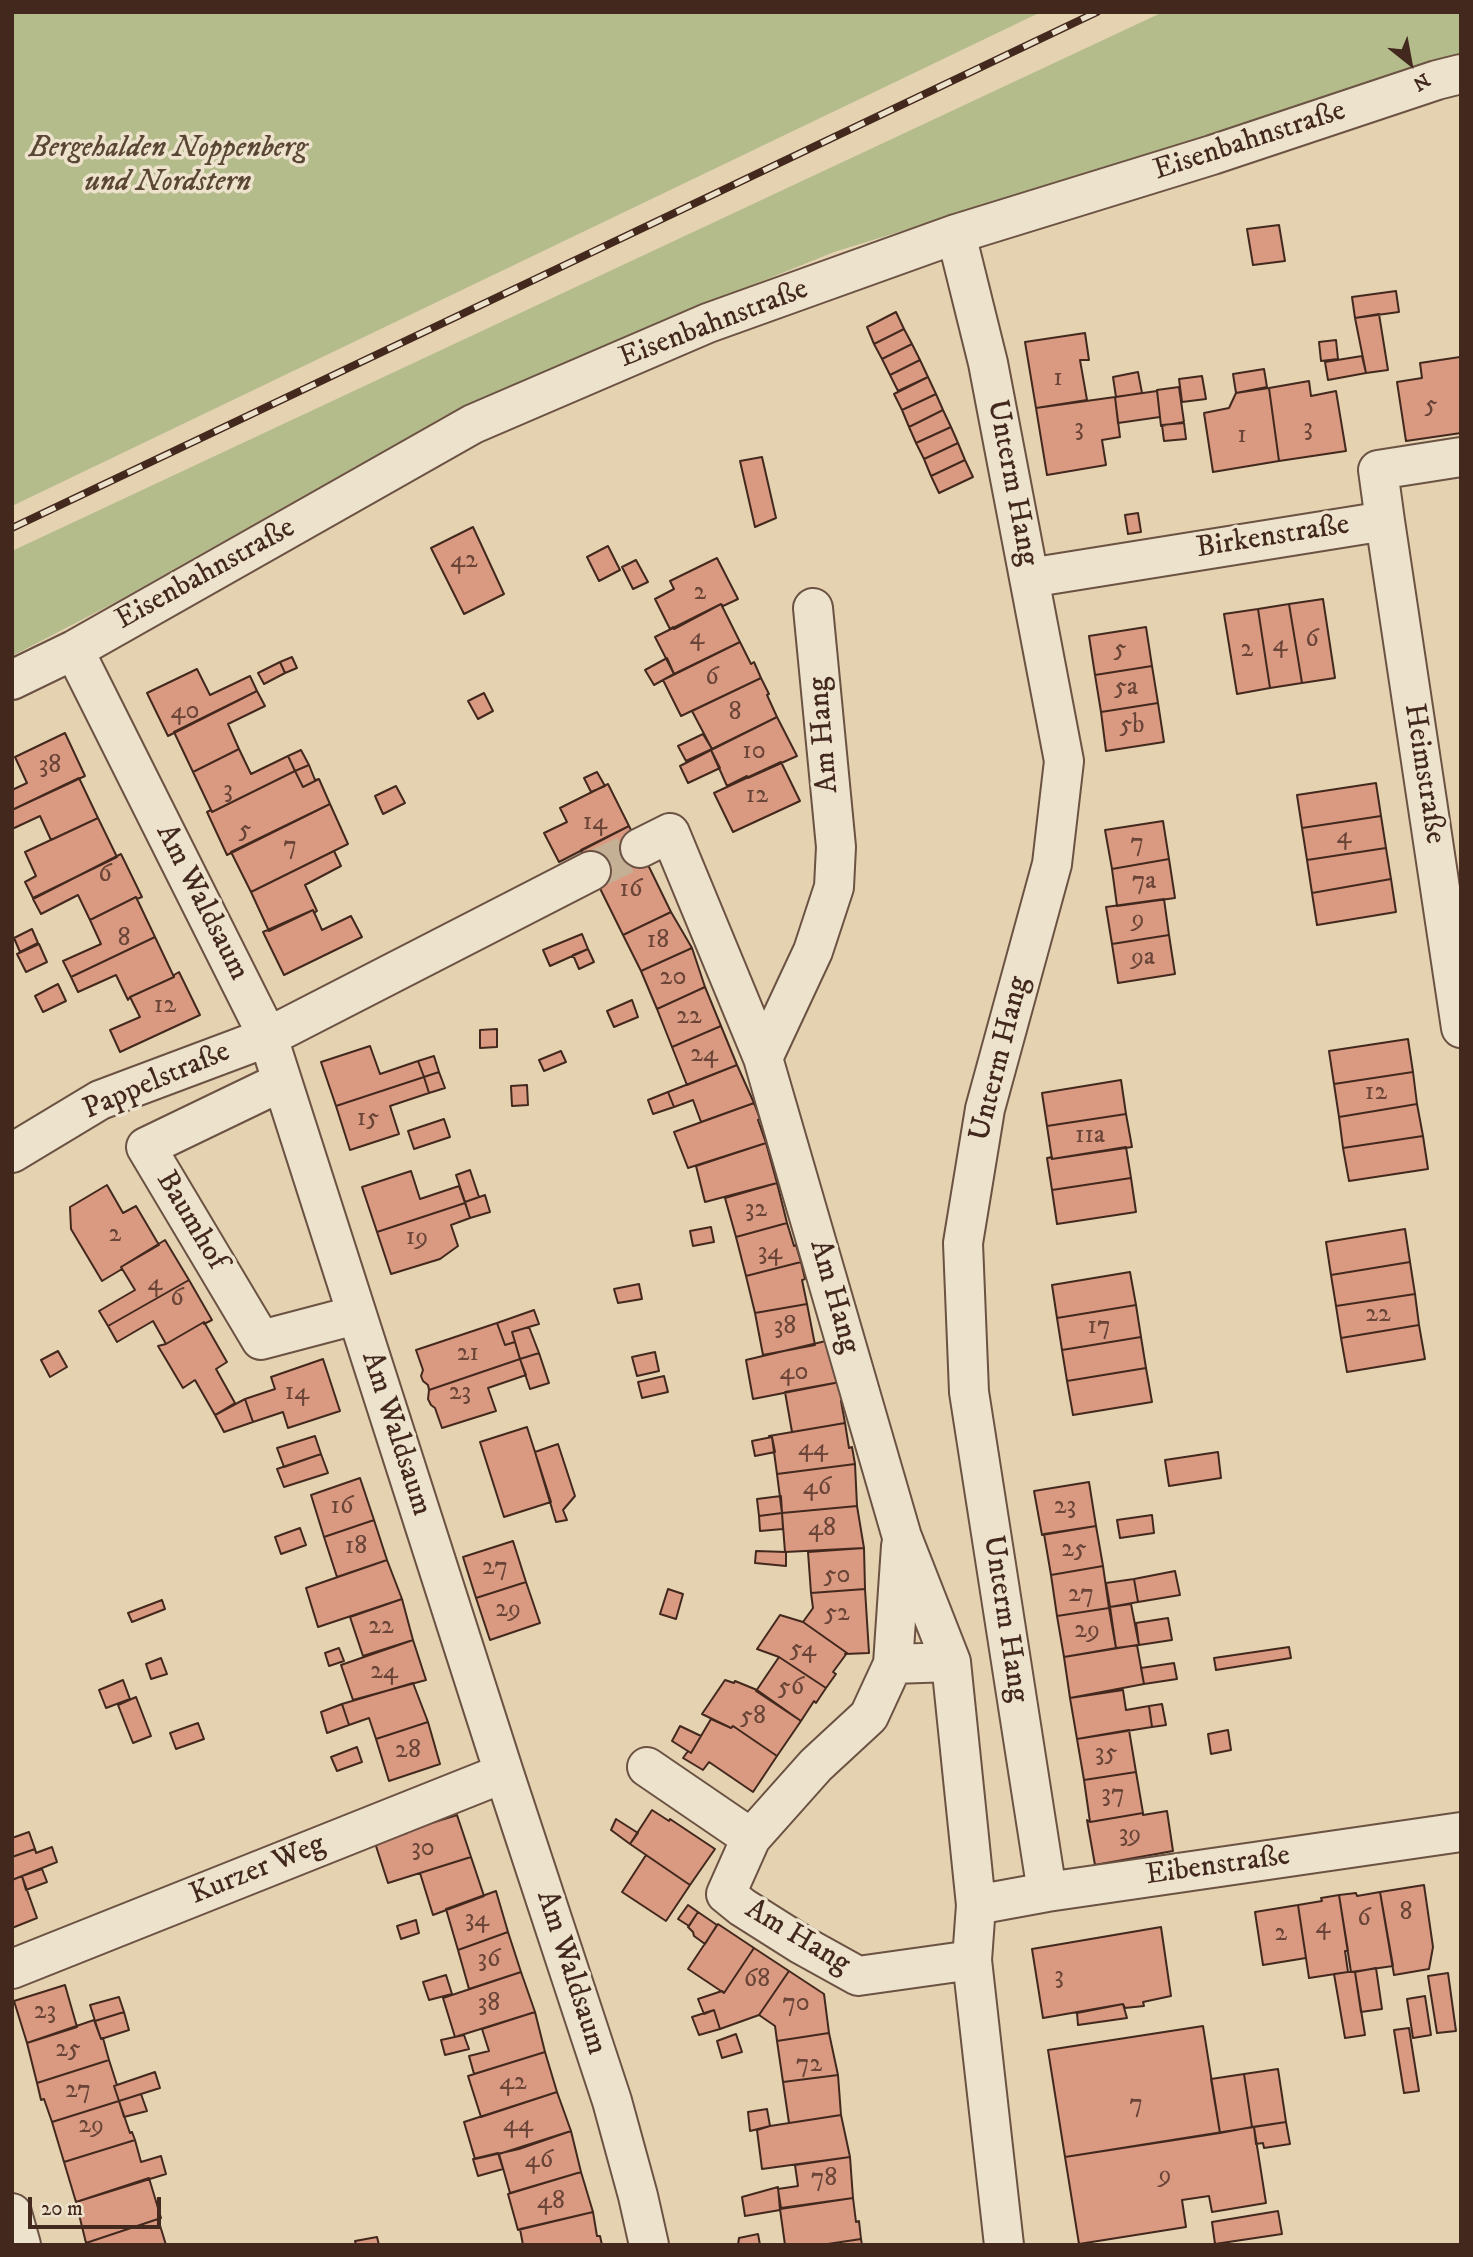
<!DOCTYPE html>
<html>
<head>
<meta charset="utf-8">
<style>
	body { margin:0 }
	#map { position:relative; width:1473px; height:2257px; overflow:hidden; background:#e4d2b1; font-family:"IM FELL DW Pica",serif }
	canvas { display:block }
	.frame { position:absolute; inset:0; border:14px solid #43281e; pointer-events:none }
	.north { position:absolute; left:1375px; top:28px; width:70px; height:70px; -webkit-text-stroke:5px #ede2cc; paint-order:stroke; rotate:149deg; font-size:19px; font-weight:700; line-height:28px; text-align:center; color:#43281e }
	.north::after { content:''; display:block; margin:auto; width:24px; height:32px; background:#43281e; clip-path:polygon(50% 0,100% 100%,50% 72%,0 100%) }
	.scale { position:absolute; left:28px; top:2197px; width:133px; height:32px; box-sizing:border-box; border:4px solid #43281e; border-top:0; padding-left:9px; font-size:21px; line-height:24px; white-space:nowrap; color:#43281e; -webkit-text-stroke:5px #ede2cc; paint-order:stroke }
</style>
</head>
<body>
<div id="map">
<canvas width="1473" height="2257"></canvas>
<div class="frame"></div>
<div class="north">N</div>
<div class="scale">20 m</div>
</div>
<script>
const context = document.querySelector('canvas').getContext('2d');
context.lineJoin = 'round';
function paint(path, color) {
  context.fillStyle = color;
  context.fill(path, 'evenodd');
}
function stroke(path, color, width, dash) {
  context.strokeStyle = color;
  context.lineWidth = width;
  context.lineCap = dash ? 'butt' : 'round';
  context.setLineDash(dash || []);
  context.stroke(path);
}
function drawText(font, color, halo, rows, align = 'center') {
  context.font = font + ' "IM FELL DW Pica",serif';
  context.lineWidth = 7;
  context.setLineDash([]);
  context.textBaseline = 'middle';
  context.strokeStyle = halo;
  context.fillStyle = color;
  for (const [text, x, y, turn = 0] of rows) {
    context.save();
    context.translate(x, y);
    context.rotate((+turn || 0) * Math.PI / 180);
    context.textAlign = isNaN(turn) ? turn : align;
    if (halo) context.strokeText(text, 0, 0);
    context.fillText(text, 0, 0);
    context.restore();
  }
}
const green = new Path2D(`
	M12,12H1041L12,506Z
	M1163,12H1461V61L1411,74L834,252L617,340L443,417L114,603L12,656V551Z`);
const building = new Path2D(`
	M1279,225L1285,261L1253,265L1247,229Z
	M1396,291L1399,312L1355,318L1352,297Z
	M896,312L904,329L874,344L867,327Z
	M1379,314L1388,370L1366,373L1355,318Z
	M904,329L912,344L882,359L874,344Z
	M1085,333L1089,360H1080L1087,400L1036,408L1025,342Z
	M1336,340L1338,359L1321,361L1319,342Z
	M912,344L920,360L890,375L882,359Z
	M1362,356L1366,373L1328,380L1325,362Z
	M1460,357L1461,433L1406,441L1397,382L1422,378L1420,363Z
	M920,360L928,377L898,391L890,375Z
	M1264,369L1267,387L1236,393L1233,374Z
	M1138,372L1142,393L1116,397L1113,377Z
	M1202,376L1206,399L1182,402L1179,379Z
	M928,377L936,394L902,410L894,394Z
	M1309,381L1311,396L1336,391L1346,451L1279,461L1269,388Z
	M1179,387L1184,422L1161,426L1157,390Z
	M1269,388L1279,461L1213,472L1204,413L1229,408L1236,393Z
	M1157,391L1160,417L1118,423L1115,397Z
	M936,394L943,410L909,427L902,410Z
	M1115,397L1120,437L1102,440L1106,465L1047,475L1036,408Z
	M943,410L951,427L916,443L909,427Z
	M1184,423L1186,439L1164,441L1162,425Z
	M951,427L958,443L924,459L916,443Z
	M958,443L965,460L931,476L924,459Z
	M762,457L776,518L755,527L740,461Z
	M965,460L973,477L939,493L931,476Z
	M1138,513L1141,532L1128,534L1125,515Z
	M473,527L504,594L464,614L431,548Z
	M608,546L620,570L599,581L587,557Z
	M717,558L738,599L723,606L721,604L674,629L673,627L670,629L655,599L674,589L670,581Z
	M636,560L648,582L633,589L622,567Z
	M1323,599L1335,678L1302,683L1289,604Z
	M721,604L740,642L674,674L655,637Z
	M1289,604L1302,683L1270,688L1258,609Z
	M1258,609L1270,688L1237,694L1224,614Z
	M1146,627L1152,666L1095,675L1089,636Z
	M740,642L751,664L754,662L761,678L681,716L663,680Z
	M292,657L297,668L285,673L280,662Z
	M667,658L674,674L654,685L645,670Z
	M280,662L285,673L264,684L258,673Z
	M1152,666L1158,703L1101,712L1095,675Z
	M197,669L210,695L250,676L257,691L168,736L147,693Z
	M761,678L769,694L767,695L777,717L712,749L692,711Z
	M257,691L265,706L228,724L239,749L193,772L174,732Z
	M484,693L493,711L478,719L468,701Z
	M1158,703L1164,742L1106,751L1101,712Z
	M777,717L797,756L748,778L747,776L727,786L711,750Z
	M65,733L85,776L12,810V790L27,783L15,757Z
	M703,734L712,749L686,761L678,746Z
	M239,749L251,774L288,756L295,771L212,812L193,772Z
	M301,750L309,765L295,771L288,756Z
	M711,750L720,768L688,783L680,766Z
	M781,762L800,801L733,832L714,793Z
	M309,765L315,780L319,779L303,787L295,771Z
	M295,771L303,787L319,779L330,804L227,855L207,812L211,810L212,812Z
	M597,772L605,786L591,792L584,778Z
	M79,778L98,818L51,840L40,816L12,829V810Z
	M1376,783L1381,816L1302,828L1297,795Z
	M608,784L629,826L559,862L544,833L567,822L560,808Z
	M396,786L405,803L383,814L375,796Z
	M330,804L348,844L251,892L231,852Z
	M1381,816L1386,848L1307,860L1302,828Z
	M98,818L117,857L33,898L25,882L36,876L25,852Z
	M1163,821L1169,859L1112,869L1105,830Z
	M629,826L671,912L623,935L581,850Z
	M1386,848L1391,879L1312,893L1307,860Z
	M334,851L341,866L305,885L317,911L314,913L313,910L269,931L251,892Z
	M121,854L142,897L137,899L136,897L90,920L78,895L41,914L33,899Z
	M1169,859L1175,898L1117,906L1112,869Z
	M1391,879L1396,912L1317,925L1312,893Z
	M136,897L155,937L71,977L63,961L101,944L90,920Z
	M1164,899L1169,935L1112,944L1106,907Z
	M313,910L322,930L351,916L362,937L284,975L263,932Z
	M671,912L692,948L641,971L623,935Z
	M32,929L38,943L20,952L14,938Z
	M582,934L588,949L550,966L543,950Z
	M1169,935L1175,974L1118,983L1112,944Z
	M155,937L174,977L130,997L128,1000L116,975L78,992L71,977Z
	M39,944L47,962L26,972L17,954Z
	M692,948L705,987L657,1009L641,971Z
	M588,949L594,962L579,969L573,955Z
	M179,972L200,1015L120,1052L110,1030L140,1017L130,997L174,977V975Z
	M58,984L66,1001L43,1012L35,996Z
	M705,987L721,1026L672,1047L657,1009Z
	M632,1000L638,1017L614,1027L607,1011Z
	M721,1026L737,1065L687,1085L672,1047Z
	M497,1029V1047L480,1048V1030Z
	M1408,1039L1413,1072L1334,1084L1329,1051Z
	M370,1046L380,1074L418,1061L424,1077L336,1106L321,1062Z
	M561,1051L566,1062L544,1071L539,1060Z
	M434,1056L439,1072L424,1077L418,1061Z
	M737,1065L754,1103L701,1122L693,1100L674,1107L668,1092Z
	M439,1072L445,1088L429,1093L424,1077Z
	M1413,1072L1417,1104L1339,1117L1334,1084Z
	M424,1077L429,1093L390,1106L399,1134L350,1150L336,1106Z
	M1121,1080L1126,1114L1047,1126L1042,1093Z
	M527,1085L528,1105L512,1106L511,1086Z
	M668,1092L674,1107L653,1114L648,1100Z
	M754,1103L760,1119L758,1120L766,1143L688,1168L674,1132Z
	M1417,1104L1423,1136L1343,1148L1339,1117Z
	M1126,1114L1132,1147L1052,1159L1047,1126Z
	M444,1119L450,1137L414,1149L408,1131Z
	M1423,1136L1428,1169L1349,1181L1343,1148Z
	M766,1143L777,1183L705,1202L696,1166Z
	M1126,1147L1131,1178L1052,1190L1047,1158L1052,1157V1159Z
	M470,1170L479,1197L465,1202L456,1175Z
	M411,1171L420,1199L459,1186L465,1203L377,1232L362,1187Z
	M1131,1178L1136,1212L1057,1224L1052,1190Z
	M777,1183L787,1223L736,1237L725,1198Z
	M107,1185L123,1213L136,1206L159,1245L121,1267L122,1269L102,1281L71,1229L70,1207Z
	M485,1195L490,1212L470,1218L465,1202Z
	M465,1203L470,1218L451,1225L458,1246L440,1259L391,1274L377,1232Z
	M787,1223L794,1246L796,1245L801,1262L746,1276L736,1237Z
	M711,1227L714,1242L693,1246L690,1231Z
	M1405,1229L1410,1262L1331,1275L1326,1242Z
	M165,1240L189,1280L108,1326L99,1311L135,1290L121,1267Z
	M801,1262L805,1279L802,1280L807,1304L755,1313L746,1276Z
	M1410,1262L1415,1294L1336,1306L1331,1275Z
	M1130,1272L1136,1305L1057,1318L1052,1285Z
	M189,1280L212,1320L204,1324V1322L166,1344L153,1321L117,1342L108,1326Z
	M639,1284L642,1299L618,1303L614,1289Z
	M1415,1294L1419,1325L1341,1338L1336,1306Z
	M807,1304L815,1345L763,1355L755,1313Z
	M1136,1305L1141,1337L1062,1350L1057,1318Z
	M534,1310L539,1324L512,1332L515,1342L505,1345L497,1323Z
	M204,1322L227,1362L216,1369L235,1403L215,1415L195,1380L183,1388L158,1346L166,1344Z
	M497,1323L505,1345L515,1342L520,1359L429,1390L428,1385L423,1381L421,1376L423,1370L416,1350Z
	M1419,1325L1425,1359L1347,1372L1341,1338Z
	M529,1327L539,1353L520,1359L512,1332Z
	M1141,1337L1146,1368L1067,1381L1062,1350Z
	M830,1340L840,1382L753,1399L746,1360Z
	M58,1351L67,1367L50,1377L41,1360Z
	M655,1352L659,1371L637,1376L632,1357Z
	M539,1353L549,1383L530,1389L520,1359Z
	M323,1359L340,1411L288,1428L283,1412L253,1422L245,1399L275,1389L271,1377Z
	M520,1359L526,1375L488,1388L496,1411L442,1428L435,1408L431,1405L428,1399L429,1390Z
	M1146,1368L1152,1402L1073,1415L1067,1381Z
	M664,1376L668,1392L642,1398L638,1382Z
	M840,1382L843,1400L841,1401L845,1423L792,1432L785,1392Z
	M245,1399L253,1422L224,1432L215,1415Z
	M845,1423L849,1448L852,1447L855,1464L777,1474L772,1437L769,1436Z
	M527,1427L551,1502L504,1517L480,1442Z
	M315,1436L321,1454L284,1467L277,1448Z
	M772,1437L775,1452L755,1456L752,1441Z
	M558,1444L575,1496L563,1510L567,1520L556,1522L535,1452Z
	M1218,1452L1221,1478L1169,1486L1165,1460Z
	M321,1454L328,1473L284,1487L277,1469Z
	M855,1464L857,1506L782,1513L777,1474Z
	M360,1478L374,1520L324,1537L311,1495Z
	M1089,1482L1096,1526L1042,1535L1034,1491Z
	M781,1496L782,1513L759,1516L757,1499Z
	M857,1506L864,1548L785,1552L782,1513Z
	M782,1513L783,1529L760,1531L759,1516Z
	M1152,1515L1154,1533L1120,1538L1117,1520Z
	M374,1520L387,1560L337,1577L324,1537Z
	M1096,1526L1103,1566L1051,1575L1044,1534Z
	M300,1528L306,1545L281,1554L275,1537Z
	M513,1541L526,1582L476,1598L463,1557Z
	M864,1548L865,1589L811,1593L808,1552Z
	M756,1551L786,1552V1566L755,1563Z
	M387,1560L402,1599L318,1627L306,1588Z
	M1103,1566L1109,1608L1057,1616L1051,1575Z
	M1175,1571L1180,1595L1138,1602L1134,1579Z
	M1134,1579L1138,1602L1110,1607L1106,1583Z
	M526,1582L540,1623L490,1640L476,1598Z
	M668,1589L683,1594L676,1619L660,1614Z
	M865,1589L869,1653L845,1654L847,1653L803,1622L813,1608L811,1593Z
	M402,1599L413,1640L363,1656L350,1617Z
	M162,1600L165,1609L132,1622L128,1613Z
	M1131,1604L1139,1645L1116,1648L1110,1607Z
	M1109,1608L1116,1648L1064,1657L1057,1616Z
	M780,1615L803,1622L847,1653L833,1672L836,1674L826,1688L779,1657L757,1649Z
	M1168,1618L1172,1640L1139,1645L1136,1623Z
	M413,1640L426,1680L353,1700L341,1665Z
	M1137,1645L1144,1684L1070,1698L1064,1657Z
	M1289,1647L1291,1658L1216,1670L1214,1658Z
	M339,1648L344,1661L329,1666L325,1653Z
	M779,1657L826,1688L816,1703L814,1701L801,1721L756,1691Z
	M161,1658L167,1674L151,1679L146,1664Z
	M1174,1663L1177,1679L1144,1684L1141,1668Z
	M123,1680L130,1699L106,1708L99,1690Z
	M725,1680L734,1683L735,1681L757,1690L801,1721L777,1756L733,1726L731,1728L702,1714Z
	M413,1683L428,1722L376,1739L369,1718L349,1725L342,1704Z
	M1123,1690L1126,1710L1149,1706L1152,1727L1077,1739L1070,1698Z
	M136,1697L151,1736L133,1743L118,1705Z
	M342,1704L349,1725L327,1733L321,1712Z
	M1162,1704L1166,1725L1152,1727L1149,1706Z
	M711,1719L731,1728L733,1726L777,1756L753,1792L709,1762L703,1770L683,1758L688,1751L691,1753Z
	M428,1722L440,1764L389,1781L376,1739Z
	M198,1723L204,1739L176,1749L170,1733Z
	M680,1726L701,1736L691,1753L672,1741Z
	M1129,1730L1136,1772L1084,1780L1077,1739Z
	M1228,1730L1231,1750L1211,1754L1208,1734Z
	M357,1747L362,1762L337,1771L331,1757Z
	M1136,1772L1143,1813L1090,1822L1084,1780Z
	M652,1810L669,1821L670,1819L715,1849L690,1885L630,1844Z
	M1167,1811L1173,1851L1095,1865L1087,1820L1090,1822L1143,1813V1815Z
	M457,1815L471,1857L388,1883L375,1843L407,1833L406,1831Z
	M616,1819L638,1833L630,1844L611,1830Z
	M29,1832L35,1849L12,1857V1838Z
	M52,1847L57,1862L12,1880V1857L35,1849L36,1853Z
	M646,1855L690,1885L666,1921L622,1892Z
	M471,1857L484,1896L433,1915L420,1873Z
	M42,1869L47,1882L26,1890L22,1876Z
	M22,1876L37,1918L12,1928V1880Z
	M1424,1885L1433,1947L1429,1969L1394,1975L1380,1892Z
	M496,1891L508,1932L458,1950L446,1909Z
	M1380,1892L1393,1966L1351,1972L1339,1895L1356,1893L1357,1896Z
	M1339,1895L1348,1951H1345L1348,1972L1309,1978L1298,1905L1322,1901L1321,1898Z
	M688,1905L698,1912L689,1926L678,1919Z
	M1298,1905L1306,1958L1263,1965L1255,1912Z
	M698,1912L717,1925L705,1944L694,1936L693,1932L688,1927Z
	M416,1920L419,1933L401,1939L397,1926Z
	M718,1924L754,1948L724,1993L688,1969Z
	M1161,1927L1171,1996L1143,2002L1144,2006L1125,2008L1123,2004L1043,2018L1032,1949Z
	M508,1932L521,1972L469,1989L458,1950Z
	M754,1948L789,1971L759,2015L720,2029L714,2010L704,2014L698,1999L722,1991L724,1993Z
	M1376,1968L1382,2009L1361,2012L1355,1972Z
	M789,1971L824,1994L829,2033L777,2041L775,2026L759,2015Z
	M521,1972L535,2012L455,2037L443,1998Z
	M1348,1972H1355L1365,2035L1345,2038L1334,1974Z
	M1448,1973L1456,2031L1437,2033L1428,1976Z
	M446,1975L452,1994L429,2000L423,1982Z
	M65,1985L77,2027L27,2043L14,2001Z
	M1425,1996L1431,2035L1413,2038L1407,1999Z
	M119,1997L124,2012L95,2021L90,2005Z
	M1123,2004L1127,2018L1078,2025L1077,2013Z
	M714,2010L720,2029L699,2035L692,2017Z
	M124,2012L129,2030L101,2039L95,2021Z
	M535,2012L545,2052L474,2074L469,2056L489,2051L482,2029Z
	M94,2020L101,2039L103,2038L109,2060L37,2083L27,2043Z
	M1203,2026L1220,2133L1065,2157L1048,2050Z
	M1409,2028L1419,2091L1404,2093L1394,2030Z
	M829,2033L838,2075L783,2082L777,2041Z
	M736,2034L742,2052L722,2058L717,2041Z
	M464,2035L469,2049L445,2055L441,2040Z
	M545,2052L557,2092L481,2117L468,2076Z
	M109,2060L117,2085L114,2086L119,2101L52,2122L44,2099L41,2100L37,2083Z
	M1278,2069L1286,2122L1252,2127L1244,2074Z
	M155,2072L160,2088L119,2101L114,2086Z
	M1244,2074L1252,2127L1220,2133L1211,2079Z
	M838,2075L841,2115L789,2123L783,2082Z
	M557,2092L571,2131L519,2149L475,2159L464,2122Z
	M141,2094L147,2111L124,2117L119,2101Z
	M119,2101L130,2133L132,2132L135,2140L64,2162L52,2122Z
	M767,2109L770,2126L750,2131L748,2112Z
	M841,2115L850,2157L762,2169L757,2130L770,2126Z
	M1286,2122L1290,2144L1264,2148L1263,2143L1256,2144L1254,2127Z
	M1254,2127L1266,2203L1212,2212L1209,2196L1182,2200L1186,2227L1079,2244L1065,2157Z
	M571,2131L581,2172L510,2193L499,2154Z
	M135,2140L141,2162L161,2156L166,2174L76,2202L64,2162Z
	M498,2153L503,2169L478,2176L473,2159Z
	M850,2157L853,2198L781,2208L778,2189L798,2186L795,2165Z
	M581,2172L593,2212L518,2230L508,2194Z
	M149,2178L161,2218L86,2243L76,2202Z
	M778,2187L780,2210L745,2216L742,2197Z
	M853,2198L856,2222L859,2221L861,2239L821,2245H785L780,2209Z
	M1278,2211L1282,2234L1215,2244L1212,2222Z
	M593,2212L597,2236H600L602,2245H523L520,2229Z
	M158,2219L166,2245H87L86,2243Z
	M758,2234L760,2245H738L739,2238Z
	M377,2237L379,2245H356L355,2241Z
	M861,2239L862,2245H821Z`);
const streetTunnel = new Path2D(`
	M591,871L640,848`);
const street = new Path2D(`
	M956,234L988,363L1064,761L1052,864L985,1109L963,1243L969,1392L1047,1892
	M1385,521L1461,1028
	M1029,578L1385,521L1378,470L1461,457
	M74,650L268,1037L504,1773L612,2101L638,2196L649,2245
	M12,680L74,650L473,424L708,323L956,234L1212,155L1437,80L1461,74
	M640,848L670,833L763,1058L902,1537L951,1662L976,1905L972,1960L1004,2245
	M763,1058L813,951L834,887L836,847L813,608
	M281,1082L146,1147L261,1340L356,1315
	M12,1153L100,1100L268,1037L591,871
	M951,1662L893,1664L869,1716L816,1765L751,1838L726,1894L742,1907L802,1945L858,1976L972,1960
	M893,1664L901,1546
	M647,1767L751,1838
	M976,1905L1047,1892L1461,1832
	M12,1969L504,1773
	M12,2213L21,2245`);
const rail = new Path2D(`
	M12,528L1097,12`);
const numberNames = [
	["1",1058,380],
	["5",1431,407],
	["3",1079,430],
	["3",1308,430],
	["1",1242,437],
	["42",464,562],
	["2",700,594],
	["4",697,639],
	["6",1312,641],
	["4",1280,646],
	["5",1120,651],
	["2",1247,651],
	["6",712,679],
	["5a",1126,689],
	["40",185,713],
	["8",735,714],
	["5b",1132,727],
	["10",754,753],
	["38",50,767],
	["3",228,792],
	["12",757,797],
	["14",595,824],
	["5",245,832],
	["4",1344,838],
	["7",1137,845],
	["7",290,848],
	["6",105,876],
	["7a",1144,883],
	["16",631,891],
	["9",1138,921],
	["8",124,940],
	["18",658,942],
	["9a",1143,959],
	["20",673,979],
	["12",165,1007],
	["22",689,1018],
	["24",704,1056],
	["12",1376,1094],
	["15",368,1120],
	["11a",1090,1137],
	["32",756,1211],
	["2",115,1236],
	["19",417,1239],
	["34",770,1254],
	["4",155,1285],
	["6",177,1300],
	["22",1378,1316],
	["38",785,1328],
	["17",1099,1328],
	["21",468,1355],
	["40",794,1374],
	["14",297,1394],
	["23",460,1394],
	["44",813,1450],
	["46",817,1489],
	["16",342,1508],
	["23",1065,1508],
	["48",822,1530],
	["18",356,1548],
	["25",1074,1551],
	["27",495,1569],
	["50",837,1577],
	["27",1081,1596],
	["29",508,1611],
	["52",837,1615],
	["22",381,1628],
	["29",1087,1632],
	["54",803,1651],
	["24",384,1673],
	["56",791,1689],
	["58",753,1718],
	["28",408,1752],
	["35",1106,1755],
	["37",1113,1796],
	["39",1130,1836],
	["30",423,1850],
	["8",1406,1914],
	["6",1364,1920],
	["34",477,1921],
	["4",1323,1928],
	["2",1281,1935],
	["36",489,1961],
	["3",1059,1978],
	["68",757,1981],
	["38",489,2005],
	["70",796,2005],
	["23",45,2013],
	["25",68,2051],
	["72",809,2066],
	["42",513,2084],
	["27",78,2092],
	["7",1136,2106],
	["44",518,2126],
	["29",91,2127],
	["46",539,2162],
	["9",1165,2177],
	["78",824,2180],
	["48",551,2203]
];
const streetNames = [
	["Eisenbahnstraße",1250,142,-18],
	["Eisenbahnstraße",714,325,-21],
	["Unterm Hang",1011,483,79],
	["Birkenstraße",1273,538,-9],
	["Eisenbahnstraße",206,575,-29],
	["Am Hang",825,735,-95],
	["Heimstraße",1423,774,81],
	["Am Waldsaum",201,903,63],
	["Unterm Hang",1001,1059,-76],
	["Pappelstraße",157,1082,-23],
	["Baumhof",190,1221,59],
	["Am Hang",833,1297,74],
	["Am Waldsaum",395,1434,72],
	["Unterm Hang",1004,1619,81],
	["Eibenstraße",1218,1867,-8],
	["Kurzer Weg",258,1871,-22],
	["Am Hang",797,1938,31],
	["Am Waldsaum",570,1973,72]
];
const parkNames = [
	["Bergehalden Noppenberg",168,150],
	["und Nordstern",168,184]
];
paint(green, '#b4bc8c');
paint(building, '#da9a81');
stroke(building, '#43281e', 2);
stroke(streetTunnel, '#c4b094', 38, [38, 19]);
stroke(street, '#6b5243', 42);
stroke(street, '#ede2cc', 38);
stroke(rail, '#43281e', 8);
stroke(rail, '#ede2cc', 5, [16]);
drawText('26px', '#694437', null, numberNames);
drawText('30px', '#43281e', '#ede2cc', streetNames);
drawText('italic 30px', '#5a4634', '#ede2cc', parkNames);
</script>
</body>
</html>
